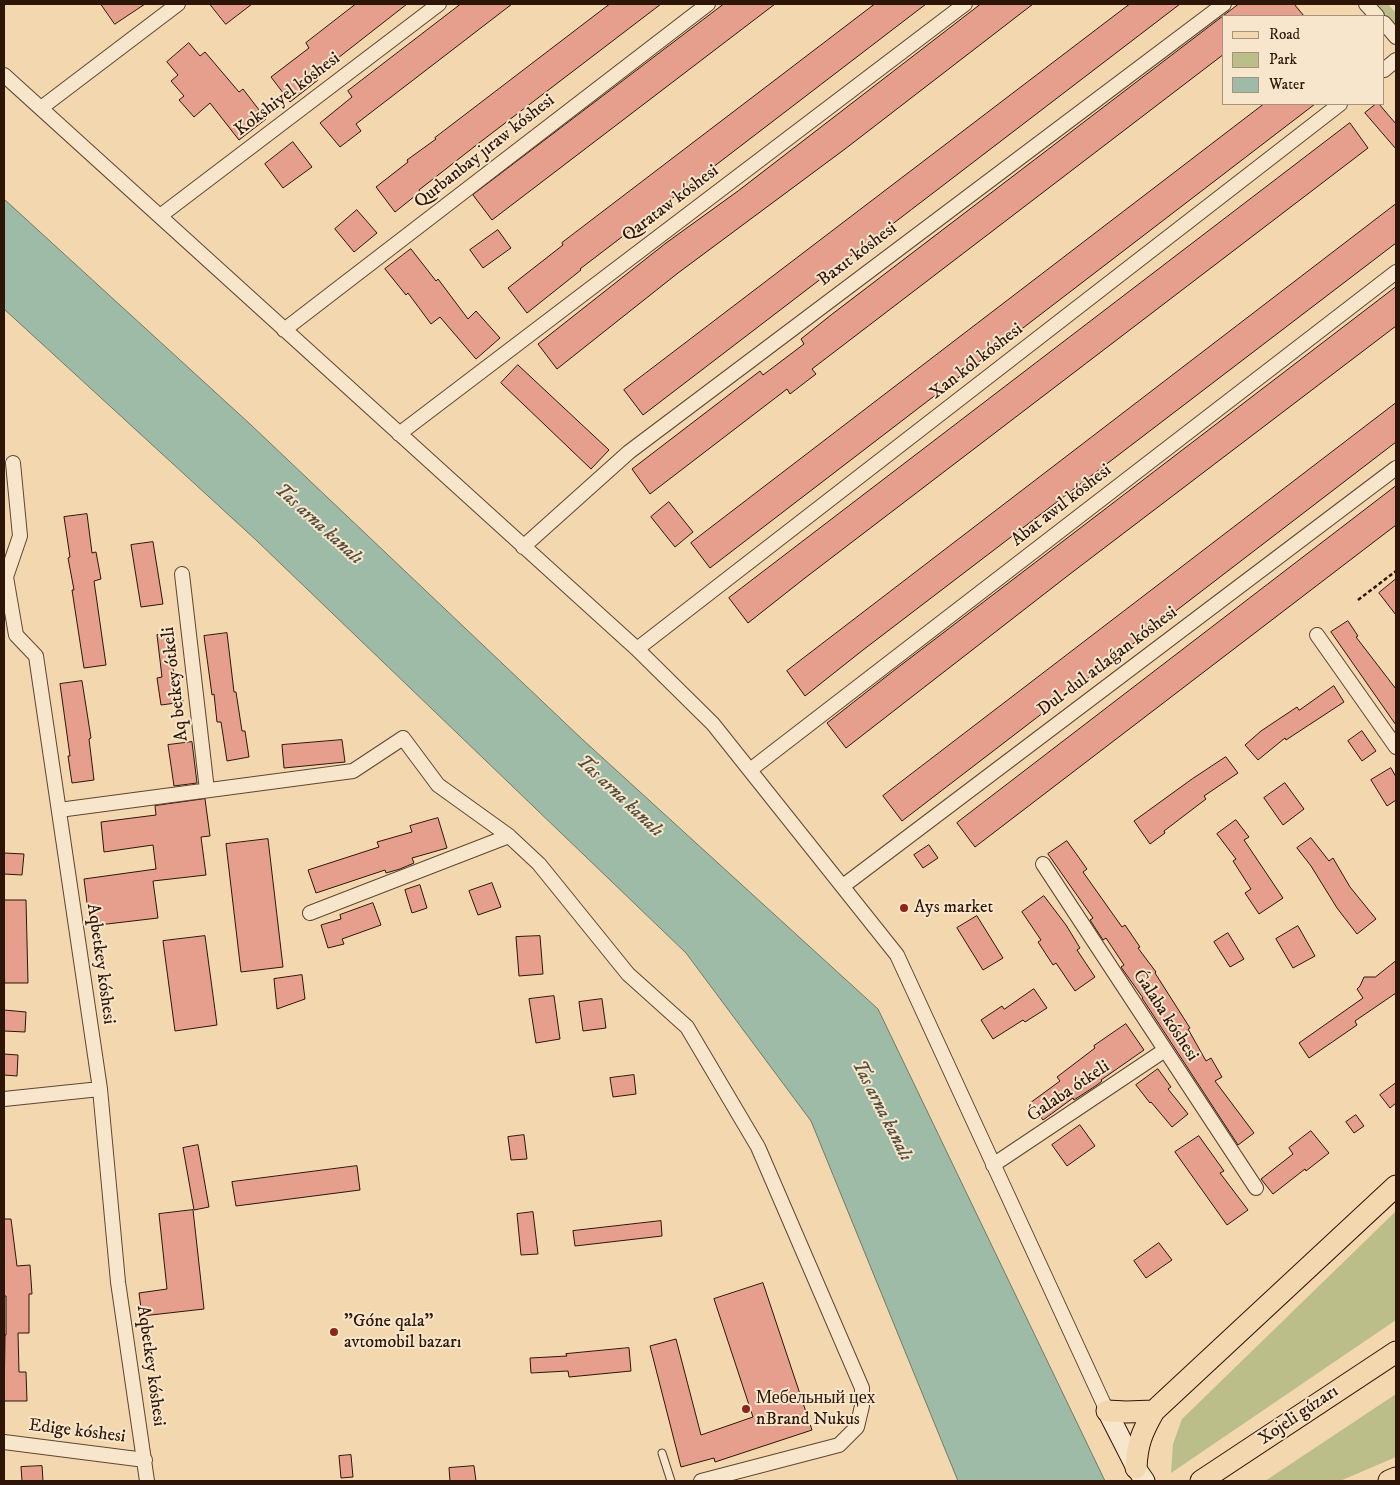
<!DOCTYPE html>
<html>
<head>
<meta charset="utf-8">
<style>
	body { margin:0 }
	#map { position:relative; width:1400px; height:1485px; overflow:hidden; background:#f3d8af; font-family:"IM FELL DW Pica",serif }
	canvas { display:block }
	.frame { position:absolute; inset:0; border:5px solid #2d1508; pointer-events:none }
	.legend { position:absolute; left:1222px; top:15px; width:162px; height:90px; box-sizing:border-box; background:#f7e6cb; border:1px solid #a6927d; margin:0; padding:6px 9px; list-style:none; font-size:15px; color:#2d1508 }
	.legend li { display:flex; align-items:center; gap:10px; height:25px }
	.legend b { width:25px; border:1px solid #a6927d }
</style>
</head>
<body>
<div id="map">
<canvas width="1400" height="1485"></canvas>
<div class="frame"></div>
<ul class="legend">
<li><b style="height:6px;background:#f3d8af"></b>Road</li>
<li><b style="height:14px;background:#bcbe8a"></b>Park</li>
<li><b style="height:14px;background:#9dbba6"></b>Water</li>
</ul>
</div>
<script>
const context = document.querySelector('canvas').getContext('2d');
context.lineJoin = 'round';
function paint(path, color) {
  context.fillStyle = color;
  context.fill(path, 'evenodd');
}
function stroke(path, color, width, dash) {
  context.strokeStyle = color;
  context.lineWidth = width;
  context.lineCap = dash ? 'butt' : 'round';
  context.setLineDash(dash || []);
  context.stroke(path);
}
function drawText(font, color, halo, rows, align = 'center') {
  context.font = font + ' "IM FELL DW Pica",serif';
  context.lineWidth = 4;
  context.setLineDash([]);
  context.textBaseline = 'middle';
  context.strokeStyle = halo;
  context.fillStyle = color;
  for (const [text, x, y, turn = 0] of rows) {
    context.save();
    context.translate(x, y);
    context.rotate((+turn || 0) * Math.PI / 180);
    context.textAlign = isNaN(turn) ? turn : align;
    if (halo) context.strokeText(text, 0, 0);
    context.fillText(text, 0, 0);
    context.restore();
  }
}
const green = new Path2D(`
	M1372,4H1388L1396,13V31Z
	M1396,1211V1320L1171,1473L1173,1444L1182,1419Z
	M1396,1394V1457L1340,1481H1265Z`);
const water = new Path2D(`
	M4,199L250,424L582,739L878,1009L1105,1481H958L811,1121L686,953L256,540L4,309Z`);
const building = new Path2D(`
	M101,4H145L115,24Z
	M210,4H252L226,24Z
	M356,4H407L315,76L318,80L290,102L271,77L309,48L306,43Z
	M461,4H512L356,124L361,131L340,147L320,123L352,97L348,91Z
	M610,4H661L479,143L419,190L420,192L395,212L376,187L408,162L407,160L436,139L435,138Z
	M724,4H775L492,220L473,195Z
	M875,4H926L580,269L581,270L527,313L508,288L563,245L562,243Z
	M981,4H1033L845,149L678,273L557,369L538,344L666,243L738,191Z
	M1130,4H1180L643,415L624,390Z
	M1239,4H1294L1304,16H1224V54L812,369L816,374L790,394L787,389L650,494L632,469L760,371L763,375L804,344L801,339L831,315Z
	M189,43L200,56L205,52L239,92L243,89L266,119L239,140L210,103L194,117L179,100L184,96L171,81L178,75L167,62Z
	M1264,104H1315L710,568L691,543Z
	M1376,104H1379L1396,124V149L1365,113Z
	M1350,123L1368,148L805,578L748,623L729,598Z
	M293,142L312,167L283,188L265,164Z
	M1396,204V243L863,650L805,696L787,671Z
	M357,210L377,233L354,252L335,229Z
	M498,230L511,248L483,268L470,250Z
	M411,249L436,281L438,279L468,319L476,311L500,338L476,359L440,317L431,324L408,293L406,295L385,269Z
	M1396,287V326L1070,574L846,748L827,723L892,672Z
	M518,365L609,450L591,469L501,383Z
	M1396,403V442L902,821L883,796Z
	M1396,486V525L975,847L957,823Z
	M669,502L693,532L675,547L651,517Z
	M87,514L92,553L96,552L101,579L94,581L106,665L84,668L72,590H74L68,558L70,557L64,517Z
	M153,542L163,604L141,607L131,545Z
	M1396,579V615L1379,593Z
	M1348,621L1358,636L1356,637L1396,689V725L1331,632Z
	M227,633L234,692H236L242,731H245L249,757L227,761L221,722H217L214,694L212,695L204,636Z
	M168,634L174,675H179L183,702L161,705L157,678L162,677L157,635Z
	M82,681L91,738L89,739L94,780L72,783L68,756H70L60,684Z
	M1334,686L1344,702L1286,740L1285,738L1258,760L1245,745L1261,731L1297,707L1299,710Z
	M1362,731L1376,751L1362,761L1348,741Z
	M342,740L345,762L284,768L282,745Z
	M192,742L197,783L174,786L168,745Z
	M1226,757L1238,773L1204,796L1206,799L1164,831L1165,833L1150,844L1134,821L1192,779Z
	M1391,768L1396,777V800L1387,806L1371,780Z
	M1285,783L1304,809L1283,825L1264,798Z
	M205,799L210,836L201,837L206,875L153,881L158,918L90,926L84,879L156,869L153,845L104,852L101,822L156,815L155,806Z
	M438,818L447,848L412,858L414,863L400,869L386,873L385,870L316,893L308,870L379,847L377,842L412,832L410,826Z
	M1236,820L1249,837L1244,840L1283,898L1259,914L1245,893L1251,889L1233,861L1236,859L1217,834Z
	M1311,838L1329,861L1333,858L1350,887L1376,919L1357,934L1337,908L1311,866L1297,848Z
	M268,839L283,967L241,972L226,844Z
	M1067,841L1087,869L1083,872L1122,927L1125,925L1140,947L1138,948L1156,972L1155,973L1190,1028L1188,1029L1206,1061L1211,1058L1222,1077L1215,1081L1254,1133L1238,1145L1142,998H1143L1121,967L1124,965L1106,938L1103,940L1090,920L1093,918L1048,854Z
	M929,845L938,858L923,868L914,855Z
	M4,853L24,854L22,875L4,874Z
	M492,883L501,907L478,915L469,891Z
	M420,885L427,908L412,913L405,890Z
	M1044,896L1066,925L1080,948L1077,950L1095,977L1075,991L1056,963L1053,965L1038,942L1041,940L1022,912Z
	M4,900H26L28,983H5Z
	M373,903L381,925L342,939L344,944L328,948L321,925L341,919L340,915Z
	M977,916L1003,958L983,970L957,928Z
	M1298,926L1315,956L1293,968L1276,939Z
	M1228,933L1244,959L1230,967L1214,942Z
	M205,936L217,1025L175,1031L163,941Z
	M540,936L543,974L519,976L516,937Z
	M1396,961V993L1355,1021L1357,1025L1309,1058L1299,1043L1363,998L1357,989L1360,986L1364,977H1375Z
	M302,975L305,999L277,1009L274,979Z
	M1034,989L1047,1008L1025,1022L1023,1020L993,1039L981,1020L1002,1006L1004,1009Z
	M554,996L560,1039L536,1043L529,999Z
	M602,999L606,1028L583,1031L579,1002Z
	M4,1010L26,1012L25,1032L4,1031Z
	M1126,1024L1144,1050L1101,1080L1102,1081L1097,1085L1074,1100L1073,1098L1043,1120L1030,1103L1060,1081L1057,1077L1095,1048L1094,1046Z
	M4,1054L18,1055L17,1076L4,1075Z
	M1158,1069L1171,1087L1168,1089L1188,1114L1172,1127L1151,1102L1150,1103L1136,1085Z
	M634,1075L636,1094L613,1097L610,1078Z
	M1396,1083V1103L1390,1108L1380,1095Z
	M1356,1115L1364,1126L1354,1133L1346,1122Z
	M1080,1125L1095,1146L1067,1166L1052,1145Z
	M1311,1131L1329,1153L1306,1171L1305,1169L1273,1194L1261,1179L1293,1154L1289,1148Z
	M524,1135L527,1159L511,1160L508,1137Z
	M1199,1136L1224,1171L1220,1173L1248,1210L1227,1225L1175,1152Z
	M198,1145L209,1207L194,1210L183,1148Z
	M357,1166L360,1190L236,1206L232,1182Z
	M193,1210L204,1309L142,1316L139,1293L167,1289L159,1214Z
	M533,1212L538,1254L521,1255L517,1214Z
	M4,1219H11L17,1266L30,1265L32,1294H29V1333H18L19,1372H26L27,1401H4L5,1335H6V1296H4Z
	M661,1221L662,1236L575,1246L573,1231Z
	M1159,1243L1172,1260L1146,1278L1134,1261Z
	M763,1283L812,1430L715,1462L714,1458L681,1467L650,1346L676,1339L701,1435L753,1417L714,1299Z
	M629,1348L631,1371L569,1377L568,1371L531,1373L530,1358L567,1356L566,1354Z
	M351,1455L353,1477L341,1478L339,1456Z
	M42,1466L43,1481H22L21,1467Z
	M474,1466L476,1481H450L449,1468Z`);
const path = new Path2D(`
	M1358,600L1396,571`);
const lane = new Path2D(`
	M662,1453L671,1481`);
const street = new Path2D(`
	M1366,4L1377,16
	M1384,23L1396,37
	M1384,70L1396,60
	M4,75L637,649L713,724L897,955L1107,1411
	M41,108L178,4
	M160,216L439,4
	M284,330L708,4
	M399,434L965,4
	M13,463L20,536L6,577L16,635L36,656L100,1089L118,1282L147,1481
	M523,547L629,452L1224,4
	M182,574L207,790
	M1317,635L1396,747
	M637,649L1340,104
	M750,770L1396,272
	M59,810L353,771L403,738L438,785L509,836L539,864L628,974L687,1027L758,1147L862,1388V1406L857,1427L839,1445L701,1481
	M1043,864L1256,1188
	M843,886L1396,468
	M310,913L509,836
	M4,1099L100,1089
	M993,1165L1165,1050
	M4,1442L145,1460`);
const secondary = new Path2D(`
	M1107,1411L1136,1468L1145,1481`);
const primary = new Path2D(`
	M1107,1411L1126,1412L1154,1411
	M1136,1468C1137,1444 1142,1432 1154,1411L1396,1186
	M1201,1481L1396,1352
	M1389,1481L1396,1478`);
const markers = [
	[904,908,5,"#8f2418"],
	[334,1332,5,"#8f2418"],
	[746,1409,5,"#8f2418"]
];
const streetNames = [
	["Kokshiyel kóshesi",288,95,-37],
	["Qurbanbay jıraw kóshesi",485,152,-38],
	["Qarataw kóshesi",671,204,-37],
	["Baxıt kóshesi",858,255,-37],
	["Xan kól kóshesi",977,362,-38],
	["Abat awıl kóshesi",1062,506,-38],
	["Dul-dul atlaǵan kóshesi",1108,662,-37],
	["Aq betkey ótkeli",176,684,-97],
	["Aqbetkey kóshesi",100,964,82],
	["Ǵalaba kóshesi",1165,1016,57],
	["Ǵalaba ótkeli",1069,1092,-34],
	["Aqbetkey kóshesi",150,1366,82],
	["Xojeli gúzarı",1299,1416,-34],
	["Edige kóshesi",77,1432,7]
];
const poiNames = [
	["Ays market",914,908],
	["\"Góne qala\"",344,1322],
	["avtomobil bazarı",344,1343],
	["Мебельный цех",756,1399],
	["nBrand Nukus",756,1420]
];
const waterNames = [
	["Tas arna kanalı",318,525,42],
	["Tas arna kanalı",619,797,43],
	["Tas arna kanalı",881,1111,63]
];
paint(green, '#bcbe8a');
paint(water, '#9dbba6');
stroke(water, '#707967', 1);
paint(building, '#e69f8d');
stroke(building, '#2d1508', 1);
stroke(lane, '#5e4632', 9);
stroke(street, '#5e4632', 16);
stroke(secondary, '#2d1508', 21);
stroke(primary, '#2d1508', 23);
stroke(path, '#2d1508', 2.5, [4, 2.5]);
stroke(lane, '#f7e6cb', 7);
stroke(street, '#f7e6cb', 14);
stroke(secondary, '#f7e6cb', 19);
stroke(primary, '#f3d8af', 21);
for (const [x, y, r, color] of markers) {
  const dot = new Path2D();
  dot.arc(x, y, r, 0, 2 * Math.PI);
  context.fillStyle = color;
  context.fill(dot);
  stroke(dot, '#f7e6cb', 2);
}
drawText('18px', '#2d1508', '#f7e6cb', streetNames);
drawText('18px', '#2d1508', '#f7e6cb', poiNames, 'left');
drawText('italic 19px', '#544f3f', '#f7e6cb', waterNames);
</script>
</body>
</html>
